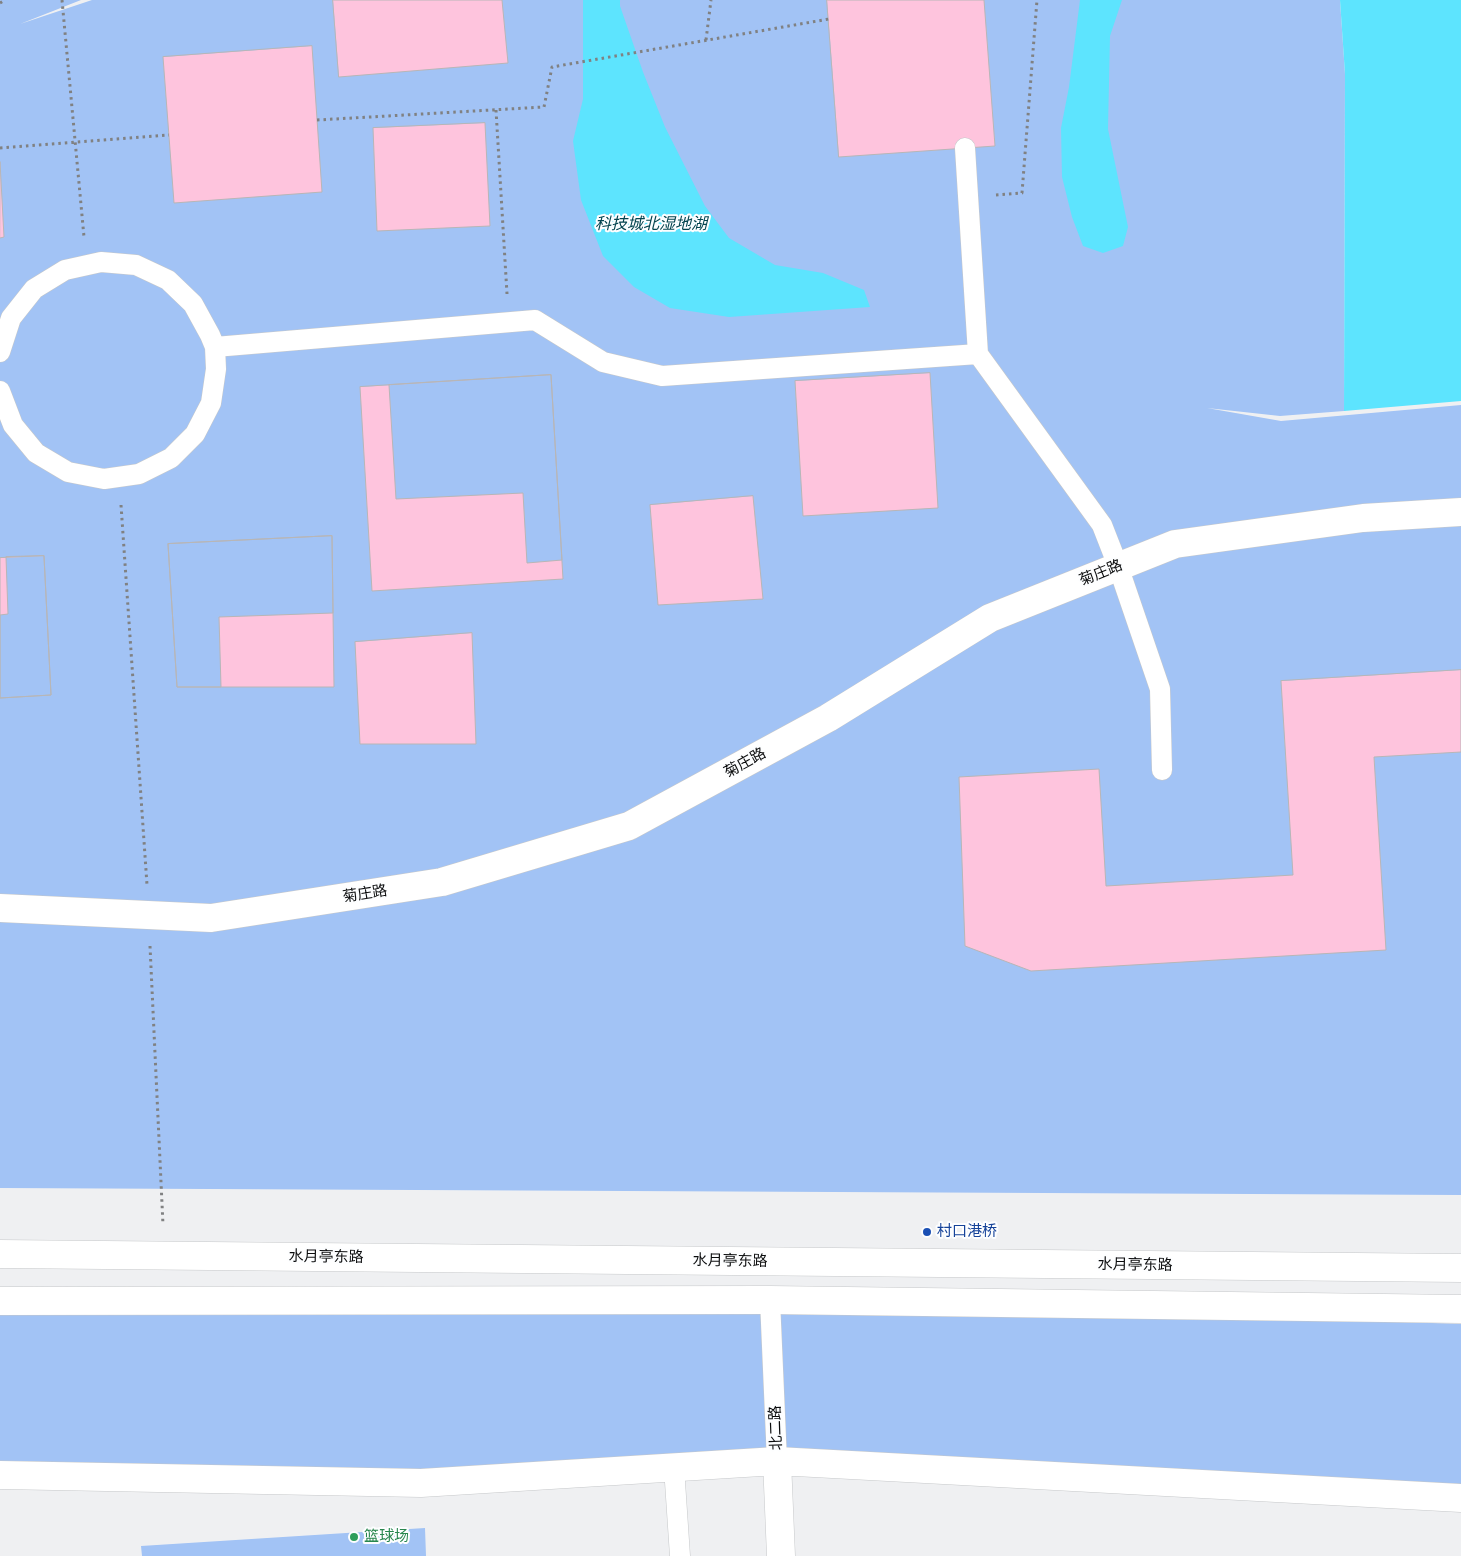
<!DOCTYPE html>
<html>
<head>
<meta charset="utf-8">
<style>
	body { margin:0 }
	canvas { display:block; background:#eff0f2 }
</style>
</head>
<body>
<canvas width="1461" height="1556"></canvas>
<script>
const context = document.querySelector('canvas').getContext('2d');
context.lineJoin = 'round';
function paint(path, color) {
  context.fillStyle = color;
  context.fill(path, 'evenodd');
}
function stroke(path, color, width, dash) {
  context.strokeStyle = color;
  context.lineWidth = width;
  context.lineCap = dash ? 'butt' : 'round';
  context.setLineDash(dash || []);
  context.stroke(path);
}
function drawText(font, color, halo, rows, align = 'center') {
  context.font = font + ' Cabin,"Noto Sans SC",sans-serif';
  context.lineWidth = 4;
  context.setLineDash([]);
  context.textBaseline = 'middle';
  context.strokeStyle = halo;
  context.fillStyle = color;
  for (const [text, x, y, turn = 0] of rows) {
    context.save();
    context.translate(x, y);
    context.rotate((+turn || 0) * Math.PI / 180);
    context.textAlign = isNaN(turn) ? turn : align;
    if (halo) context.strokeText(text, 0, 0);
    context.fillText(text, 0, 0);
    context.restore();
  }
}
const green = new Path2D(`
	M0,0H81L20,24L92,0H1340L1345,74L1344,411L1280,416L1207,408L1281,421L1461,405V1195L0,1188Z
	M0,1296L770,1300L1461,1324V1498L777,1461L421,1483L0,1475Z
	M425,1528L426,1556H142L141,1546Z`);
const water = new Path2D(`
	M583,0H620V6L643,72L665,127L705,206L729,238L775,265L823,273L864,290L870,307L729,317L670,308L634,287L603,256L581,200L573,141L583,99Z
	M1080,0H1122L1110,36L1108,129L1128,227L1123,246L1103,253L1083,246L1072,217L1062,177L1061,128L1069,87Z
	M1340,0H1461V401L1344,411L1345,74Z`);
const building = new Path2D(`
	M333,0H502L508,63L339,77Z
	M827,0H984L995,146L839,157Z
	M312,46L322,192L174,203L163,57Z
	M485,123L490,226L377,231L373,128Z
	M0,162L4,237L0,238Z
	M930,373L938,508L803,516L795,381Z
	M551,375L563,579L372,591L360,387Z
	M551,375L562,560L527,563L523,493L396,499L389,385Z
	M753,496L763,599L658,605L650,505Z
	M332,536L334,687H177L168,544Z
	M332,536L333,613L219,617L221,687H177L168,544Z
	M44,556L51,695L0,698V558Z
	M44,556L51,695L0,698V615L8,614L6,557Z
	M472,633L476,744H360L355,642Z
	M1461,670V752L1374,757L1386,950L1031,971L965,946L959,777L1099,769L1106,886L1293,875L1281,681Z`);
const path = new Path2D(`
	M62,0L84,237
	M0,3L5,0
	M706,40L711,0
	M496,110L507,294
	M317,120L544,107L552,67L829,19
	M0,148L169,135
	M996,195L1022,193L1037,0
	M121,505L147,885
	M150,946L163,1225`);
const service = new Path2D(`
	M965,148L978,354L1102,525L1118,566L1160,689L1162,770
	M215,347L535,320L603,362L662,376L978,354
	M0,352L11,318L34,289L65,270L101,262L136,265L168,280L193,304L210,335L215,347L216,369L211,403L195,434L171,458L139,474L104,479L68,472L36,453L13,425L0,391
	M770,1300L777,1461
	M674,1467L680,1556`);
const minor = new Path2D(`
	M0,908L211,918L442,882L629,826L828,718L990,618L1175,544L1363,518L1461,512
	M777,1461L781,1556
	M0,1475L421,1483L777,1461L1461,1498`);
const secondary = new Path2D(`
	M0,1254L1461,1268
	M0,1301L770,1300L1461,1309`);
const markers = [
	[927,1232,5,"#1a4fb4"],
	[354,1537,5,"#2e9e5b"]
];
const streetNames = [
	["菊庄路",1101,573,-22],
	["菊庄路",745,763,-29],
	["菊庄路",365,894,-9],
	["水月亭东路",326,1257,1],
	["水月亭东路",730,1261,1],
	["水月亭东路",1135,1265,1],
	["北二路",776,1428,-92]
];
const transitNames = [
	["村口港桥",937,1232]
];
const leisureNames = [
	["篮球场",364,1537]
];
const waterNames = [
	["科技城北湿地湖",651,224]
];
paint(green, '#a2c3f5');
paint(water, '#5de4fe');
paint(building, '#fec4dd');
stroke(building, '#b8b6b7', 1);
stroke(service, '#c6c8ca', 21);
stroke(minor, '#c6c8ca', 29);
stroke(secondary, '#c6c8ca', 29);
stroke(path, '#808182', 3, [2.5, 4]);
stroke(service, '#fff', 20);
stroke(minor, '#fff', 28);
stroke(secondary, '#fff', 28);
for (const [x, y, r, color] of markers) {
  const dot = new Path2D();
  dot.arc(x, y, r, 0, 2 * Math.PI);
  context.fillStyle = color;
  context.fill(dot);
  stroke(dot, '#fdfeff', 2);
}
drawText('15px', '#0b0c0d', '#fdfeff', streetNames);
drawText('15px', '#164399', '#fdfeff', transitNames, 'left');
drawText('15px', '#27864d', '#fdfeff', leisureNames, 'left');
drawText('italic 16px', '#04444f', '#fdfeff', waterNames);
</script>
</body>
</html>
